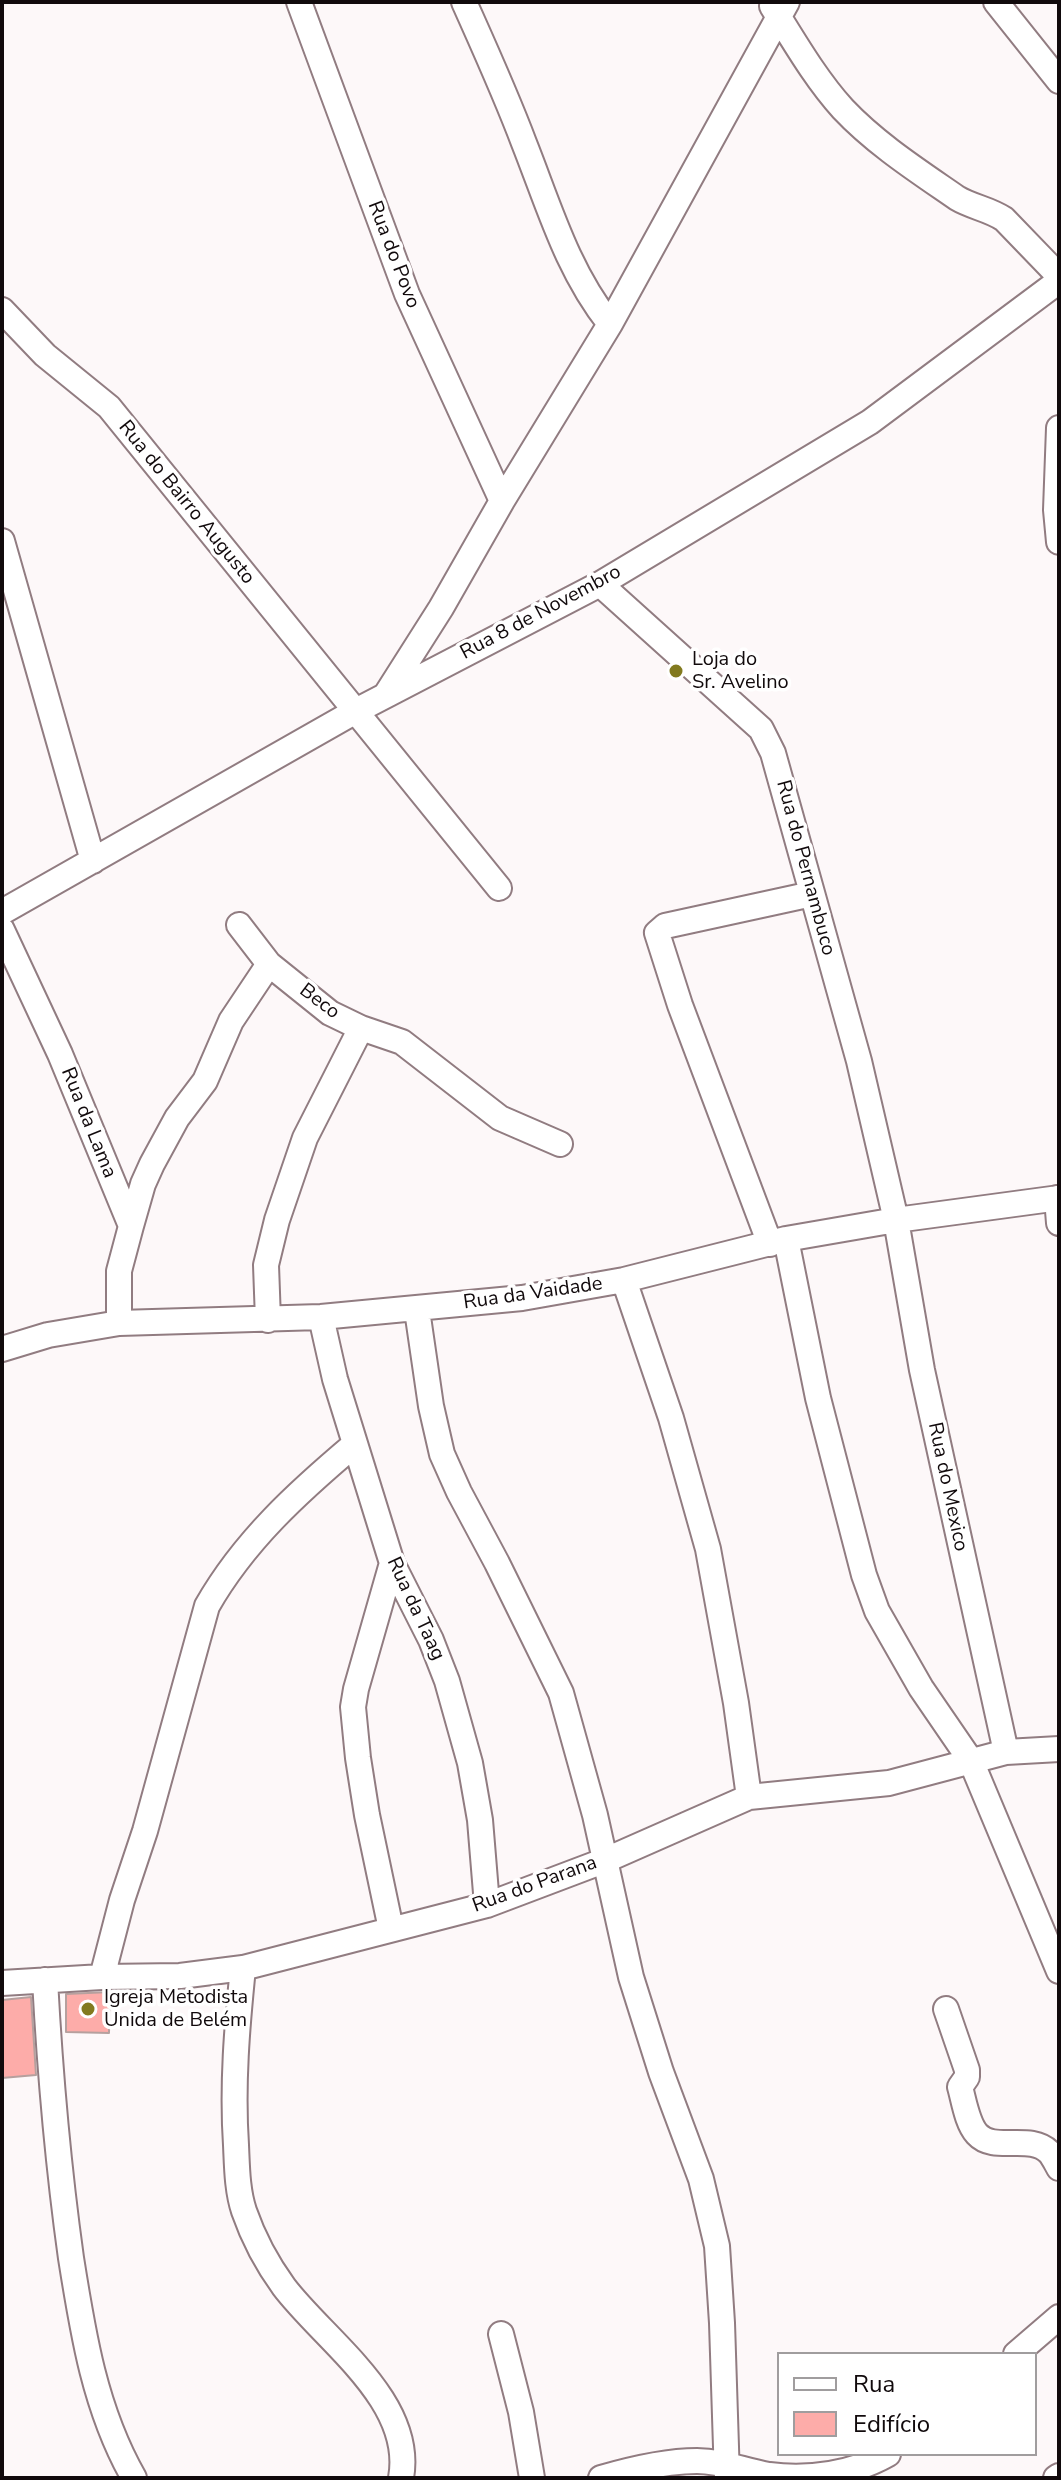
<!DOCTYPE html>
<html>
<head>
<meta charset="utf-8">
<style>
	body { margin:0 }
	#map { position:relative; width:1061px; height:2480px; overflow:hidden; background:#fdf8f9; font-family:"Nunito Sans",sans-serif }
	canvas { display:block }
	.frame { position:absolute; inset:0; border:4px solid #110a0c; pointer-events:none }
	.legend { position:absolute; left:777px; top:2352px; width:260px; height:104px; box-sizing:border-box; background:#fff; border:2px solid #a09d9e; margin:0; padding:10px 14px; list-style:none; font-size:24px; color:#110a0c }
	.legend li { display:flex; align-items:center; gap:16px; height:40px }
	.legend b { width:40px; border:2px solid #a09d9e }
</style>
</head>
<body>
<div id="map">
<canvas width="1061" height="2480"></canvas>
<div class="frame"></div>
<ul class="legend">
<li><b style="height:10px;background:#fff"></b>Rua</li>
<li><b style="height:22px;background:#fdaca9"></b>Edifício</li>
</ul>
</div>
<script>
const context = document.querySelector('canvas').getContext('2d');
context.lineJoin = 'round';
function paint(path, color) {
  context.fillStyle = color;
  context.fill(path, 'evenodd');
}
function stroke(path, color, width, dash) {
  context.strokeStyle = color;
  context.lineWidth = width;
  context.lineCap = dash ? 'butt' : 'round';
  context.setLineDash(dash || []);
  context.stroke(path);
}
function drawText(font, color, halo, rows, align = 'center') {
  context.font = font + ' "Nunito Sans",sans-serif';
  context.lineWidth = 7;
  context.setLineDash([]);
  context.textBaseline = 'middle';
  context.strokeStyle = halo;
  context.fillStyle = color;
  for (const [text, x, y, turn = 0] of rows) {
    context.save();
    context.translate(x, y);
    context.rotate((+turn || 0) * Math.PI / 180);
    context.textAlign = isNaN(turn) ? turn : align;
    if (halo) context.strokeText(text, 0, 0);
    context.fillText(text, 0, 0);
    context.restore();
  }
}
const building = new Path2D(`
	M110,1992L109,2033L66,2032V1994Z
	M31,1997L36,2075L2,2078V2000Z`);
const minor = new Path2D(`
	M299,2L407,294L502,501
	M464,2C485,49 506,95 524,143C549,206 567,270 610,324
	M996,2L1059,81
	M772,6C794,41 815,78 843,109C876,144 918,171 957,198C972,207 989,209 1004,219L1059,276
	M2,310L45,355L109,407L499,888
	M1059,428L1056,510L1059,542
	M2,541L93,861
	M600,584L761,729L773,753L859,1061L896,1220L922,1370L1006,1752
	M387,693L441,608L502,501L610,324L787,2
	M2,912L354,712L600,584L870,422L1059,281
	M239,925L269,964L330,1013L361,1028L402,1042L500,1118L560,1144
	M2,930L60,1054L131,1226L119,1271V1323
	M1057,1198L1059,1223
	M131,1226L143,1184L152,1164L177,1118L205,1081L231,1021L269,964
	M786,1239L818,1398L864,1575L877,1611L921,1688L971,1761L1059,1971
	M770,1244L680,1005L657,933L665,926L812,894
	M624,1280L671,1418L708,1549L736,1703L749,1797
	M417,1310L431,1406L442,1454L459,1492L497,1563L561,1693L595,1815L631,1977L661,2072L701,2179L717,2246L722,2323L727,2478
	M321,1317L335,1379L392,1563L431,1640L447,1681L470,1763L480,1820L487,1905
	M268,1320L266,1265L277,1220L305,1138L361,1028
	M2,1349L48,1335L119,1323L321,1317L522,1298L624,1280L786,1239L896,1220L1059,1198
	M391,1929L367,1815L358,1758L353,1707L356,1689L392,1563
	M243,1968C237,2026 232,2085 236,2145C237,2166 237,2190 244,2211C253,2237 268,2265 284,2287C325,2341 415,2401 401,2478
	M102,1977L122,1900L145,1831L207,1606C244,1541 298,1492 355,1444
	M45,1980C50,2073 58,2165 71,2258C83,2334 95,2410 134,2478
	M2,1983L102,1977L180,1976L243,1968L487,1905L606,1860L749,1797L889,1783L1006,1752L1059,1749
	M946,2009L967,2070V2077L960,2087C964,2101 967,2123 977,2134C994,2153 1030,2133 1049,2152C1053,2156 1056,2163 1059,2168
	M501,2334L521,2412L532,2478
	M1016,2354L1059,2317
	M601,2478C632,2469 665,2461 697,2461C723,2461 744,2471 769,2475C809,2480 853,2474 888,2454
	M1056,2478L1059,2476`);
const markers = [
	[676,671,8,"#827a1f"],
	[88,2009,8,"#827a1f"]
];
const streetNames = [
	["Rua do Povo",393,255,69],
	["Rua do Bairro Augusto",186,503,51],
	["Rua 8 de Novembro",541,613,-28],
	["Rua do Pernambuco",805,868,75],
	["Beco",319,1002,37],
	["Rua da Lama",88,1123,68],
	["Rua da Vaidade",533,1294,-8],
	["Rua do Mexico",947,1487,78],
	["Rua da Taag",415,1609,65],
	["Rua do Parana",535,1885,-20]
];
const poiNames = [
	["Loja do",692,660],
	["Sr. Avelino",692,683],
	["Igreja Metodista",104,1998],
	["Unida de Belém",104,2021]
];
paint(building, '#fdaca9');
stroke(building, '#b6a09e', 2);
stroke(minor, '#917c81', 28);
stroke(minor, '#fff', 24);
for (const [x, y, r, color] of markers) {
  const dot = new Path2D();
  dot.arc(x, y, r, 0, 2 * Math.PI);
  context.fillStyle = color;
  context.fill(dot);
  stroke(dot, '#fff', 3);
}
drawText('20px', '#110a0c', '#fff', streetNames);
drawText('20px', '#110a0c', '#fff', poiNames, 'left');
</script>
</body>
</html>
